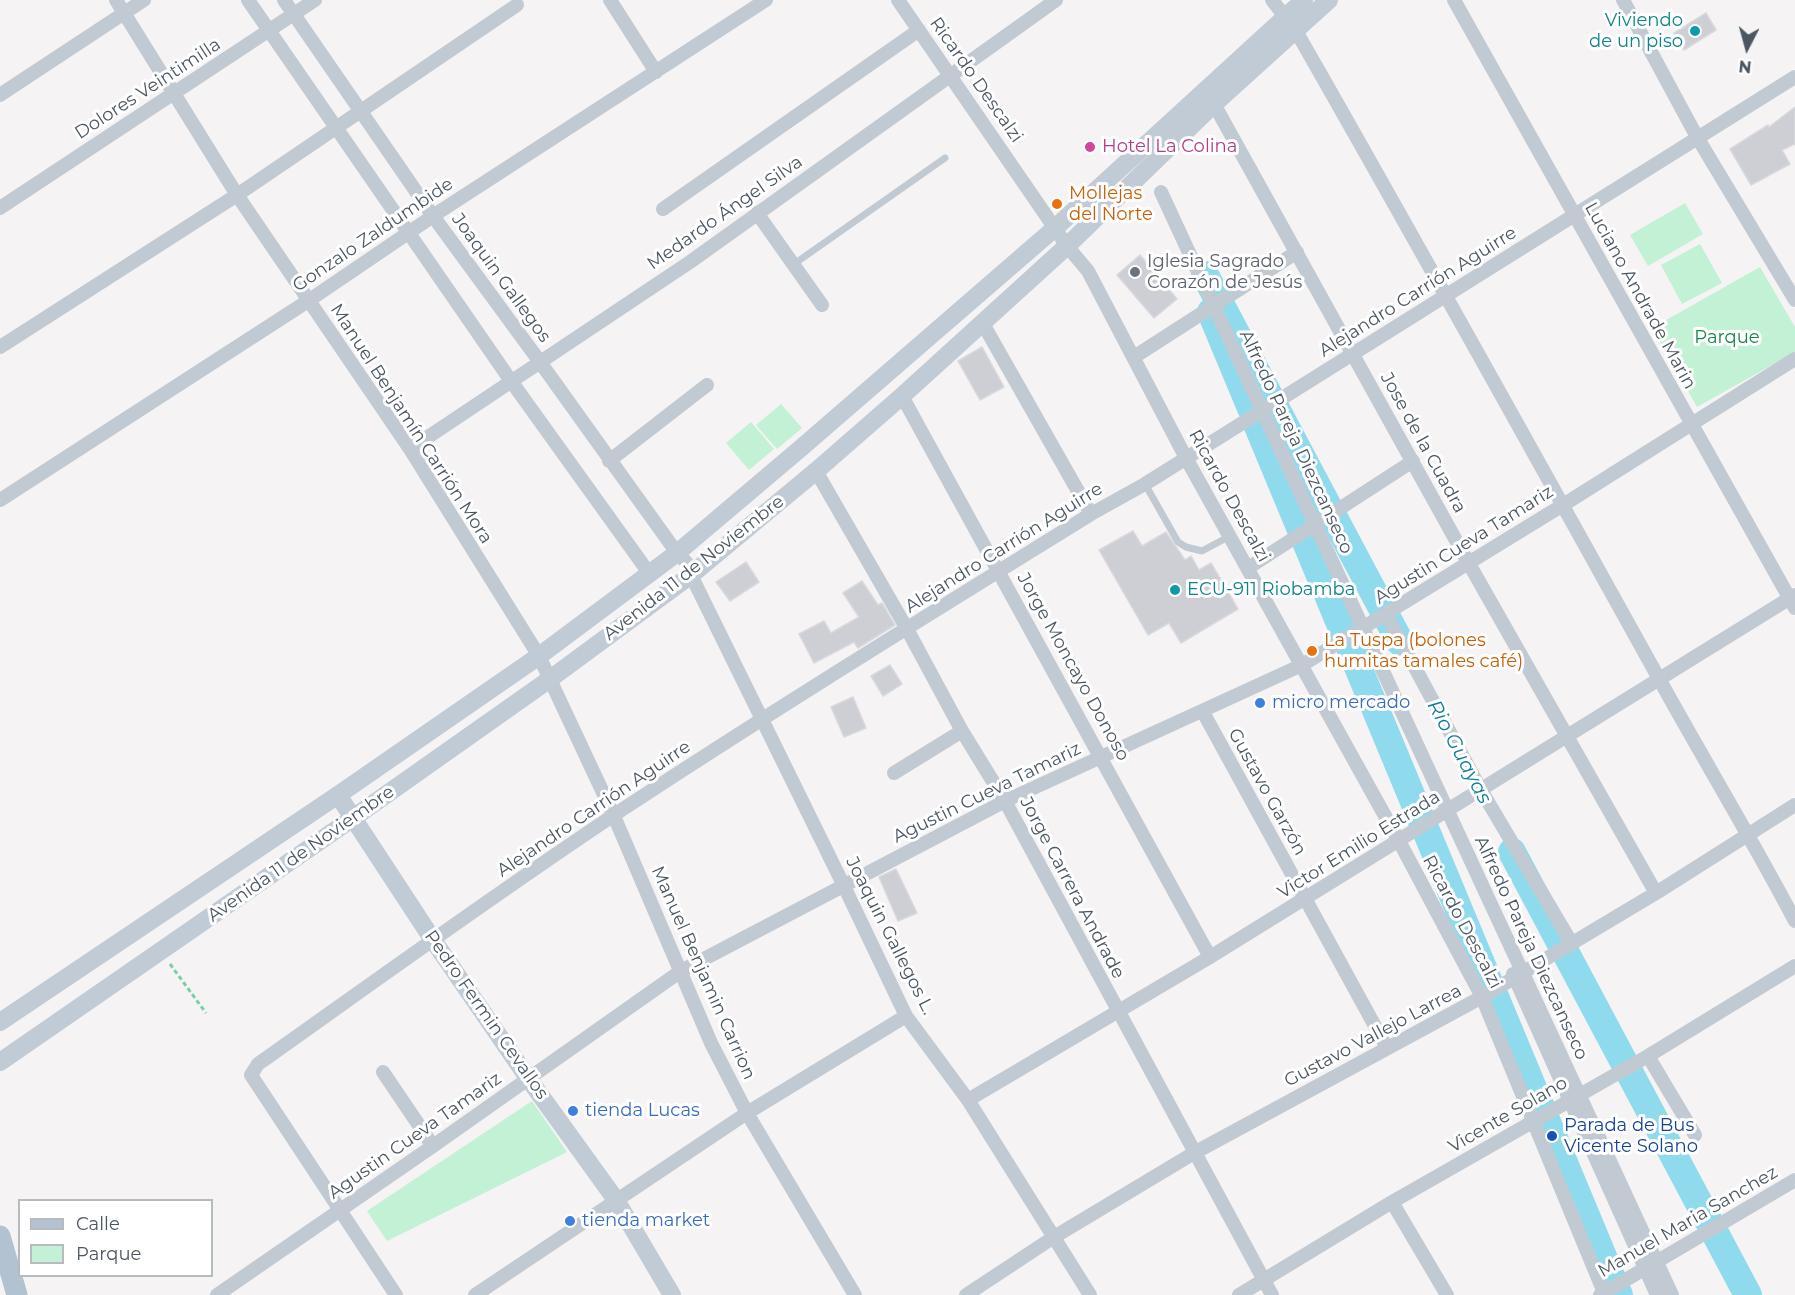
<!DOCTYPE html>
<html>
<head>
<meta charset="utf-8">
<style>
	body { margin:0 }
	#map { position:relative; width:1795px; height:1295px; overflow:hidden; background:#f5f3f3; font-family:Montserrat,sans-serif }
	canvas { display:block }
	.legend { position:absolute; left:18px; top:1199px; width:195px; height:78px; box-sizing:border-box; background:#fff; border:2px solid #b7bbc0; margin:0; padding:8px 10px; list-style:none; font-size:18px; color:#4a5661 }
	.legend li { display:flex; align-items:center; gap:12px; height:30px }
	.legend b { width:30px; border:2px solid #b7bbc0 }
	.north { position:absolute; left:1717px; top:18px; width:60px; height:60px; -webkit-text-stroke:4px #fff; paint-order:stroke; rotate:186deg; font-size:16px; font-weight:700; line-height:24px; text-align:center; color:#4a5661 }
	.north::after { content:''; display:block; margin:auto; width:21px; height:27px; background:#4a5661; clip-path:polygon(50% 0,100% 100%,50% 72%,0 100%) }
</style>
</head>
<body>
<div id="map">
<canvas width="1795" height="1295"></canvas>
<ul class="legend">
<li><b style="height:8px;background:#b3c2d1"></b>Calle</li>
<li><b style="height:16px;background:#c3f1d5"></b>Parque</li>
</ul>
<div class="north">N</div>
</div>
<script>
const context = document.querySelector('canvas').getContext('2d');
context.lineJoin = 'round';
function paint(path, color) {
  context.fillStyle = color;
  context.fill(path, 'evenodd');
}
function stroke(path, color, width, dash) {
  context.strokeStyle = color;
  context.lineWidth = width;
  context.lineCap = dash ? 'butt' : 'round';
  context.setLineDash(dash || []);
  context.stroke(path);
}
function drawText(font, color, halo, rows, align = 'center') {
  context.font = font + ' Montserrat,sans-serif';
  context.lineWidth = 6;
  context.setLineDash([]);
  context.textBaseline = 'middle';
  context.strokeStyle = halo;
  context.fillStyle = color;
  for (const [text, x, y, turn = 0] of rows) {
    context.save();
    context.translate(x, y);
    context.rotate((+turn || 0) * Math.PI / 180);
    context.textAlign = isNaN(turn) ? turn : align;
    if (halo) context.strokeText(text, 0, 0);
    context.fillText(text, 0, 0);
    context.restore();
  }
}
const green = new Path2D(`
	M1685,203L1703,234L1648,266L1630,235Z
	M1700,244L1722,283L1682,304L1661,265Z
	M1760,267L1795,327V352L1697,407L1652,328Z
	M781,404L802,428L777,449L756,425Z
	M751,422L774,449L749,470L726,443Z
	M532,1101L567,1152L387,1241L367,1211Z`);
const river = new Path2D(`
	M1205,275L1400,642
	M1211,312L1251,408
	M1257,424L1619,1295
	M1512,852L1748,1295`);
const building = new Path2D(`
	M1706,13L1716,30L1684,50L1674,33Z
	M1795,107V144L1782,150L1790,164L1751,185L1730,149L1768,125L1769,127Z
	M1140,255L1177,299L1154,318L1117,275Z
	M982,347L1004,387L980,400L958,361Z
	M1133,531L1142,546L1166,532L1185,560L1191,556L1199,570L1211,563L1238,609L1181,643L1169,623L1148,635L1099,550Z
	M746,562L759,582L730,601L716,582Z
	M862,581L878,605L882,603L895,625L858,648L854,642L814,663L799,634L824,621L831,633L859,617L843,593Z
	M890,665L902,684L883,696L871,676Z
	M853,697L866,728L844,737L831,707Z
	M896,869L917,913L898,921L879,877Z`);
const path = new Path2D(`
	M170,964L206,1013`);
const lane = new Path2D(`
	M794,264L945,158
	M1145,484L1178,542L1186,547L1202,551L1230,536`);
const street = new Path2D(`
	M116,0L237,195L410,449L539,656L614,816L711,1043L747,1113L855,1295
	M248,0L511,381L649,573
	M284,0L433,216L540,362L677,553L686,562L690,567L691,575L843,884L906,1016L968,1100L1090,1295
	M610,0L656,72
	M898,0L1067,246L1088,271L1186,458L1399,841L1482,997L1605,1295
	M1272,0L1296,31C1418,244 1537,459 1657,675C1702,757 1751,837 1795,921
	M1454,0L1795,608
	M1623,0L1697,137L1795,300
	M0,95L144,0
	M1214,104L1468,562L1656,893
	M1161,192L1672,1295
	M0,208L315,0
	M663,209L919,30
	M757,213L822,305
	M982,322L1091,514
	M0,347L237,195L517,5
	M1134,357L1297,252
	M902,396L1210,957
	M410,449L690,262L1056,0
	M609,461L707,385
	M816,471L907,629L962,731L1005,801L1272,1295
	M0,500L308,301L442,210L766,0
	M1248,568L1413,461
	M1386,614L1481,790L1571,942
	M1203,712L1387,1048
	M894,773L962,731
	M1513,974L1657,1295
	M1648,1056L1695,1135
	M383,1072L433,1146
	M968,1100L1210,957L1795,595
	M1392,1202L1447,1295
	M217,1295L433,1146L681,971L1005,801L1302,665L1563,505L1795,359
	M396,1295L251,1075L258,1064C378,979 498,892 620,811C775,709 933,612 1091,514L1145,484L1795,77
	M475,1295L747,1113L906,1016
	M966,1295L1054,1237L1194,1153L1482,997L1656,893L1795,805
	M1239,1295L1392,1202L1648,1056L1795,966
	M1600,1295L1795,1180`);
const secondary = new Path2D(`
	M338,795L433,940L528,1078L616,1200L672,1295
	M0,1022L338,795L539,656L677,553L801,448L1055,228L1304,0
	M0,1062L353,818L550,679L691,575L816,471L902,396L1067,246L1214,104L1329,0`);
const primary = new Path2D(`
	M0,1236L17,1295`);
const markers = [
	[1695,31,6,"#0f9aa8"],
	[1090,147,6,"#d1479c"],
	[1057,204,6,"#e8710a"],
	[1135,272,6,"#6b7280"],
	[1175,590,6,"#0f9aa8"],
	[1312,651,6,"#e8710a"],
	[1260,703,6,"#3f7fe0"],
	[573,1111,6,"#3f7fe0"],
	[1552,1136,6,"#1a4fb4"],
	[570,1221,6,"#3f7fe0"]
];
const cultureNames = [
	["Viviendo",1683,21],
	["de un piso",1683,42],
	["ECU-911 Riobamba",1187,590,"left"]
];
const streetNames = [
	["Ricardo Descalzi",976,80,55],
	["Dolores Veintimilla",148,89,-33],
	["Medardo Ángel Silva",725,213,-35],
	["Gonzalo Zaldumbide",373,235,-34],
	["Joaquin Gallegos",501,278,54],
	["Alejandro Carrión Aguirre",1418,292,-32],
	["Luciano Andrade Marin",1640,296,61],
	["Manuel Benjamín Carrión Mora",411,424,57],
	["Alfredo Pareja Diezcanseco",1296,442,65],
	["Jose de la Cuadra",1423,443,61],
	["Ricardo Descalzi",1229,496,61],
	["Agustin Cueva Tamariz",1464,545,-32],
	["Alejandro Carrión Aguirre",1004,548,-32],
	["Avenida 11 de Noviembre",694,568,-38],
	["Jorge Moncayo Donoso",1073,667,61],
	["Gustavo Garzón",1267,792,61],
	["Agustin Cueva Tamariz",987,793,-26],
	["Alejandro Carrión Aguirre",594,809,-34],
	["Victor Emilio Estrada",1359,845,-32],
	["Avenida 11 de Noviembre",301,854,-35],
	["Jorge Carrera Andrade",1072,888,62],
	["Ricardo Descalzi",1462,922,62],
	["Joaquin Gallegos L.",890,936,63],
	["Alfredo Pareja Diezcanseco",1531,948,65],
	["Manuel Benjamin Carrion",703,973,66],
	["Pedro Fermin Cevallos",486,1015,55],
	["Gustavo Vallejo Larrea",1373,1036,-28],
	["Vicente Solano",1508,1115,-30],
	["Agustin Cueva Tamariz",415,1136,-35],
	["Manuel Maria Sanchez",1688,1222,-30]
];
const hotelNames = [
	["Hotel La Colina",1102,147]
];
const foodNames = [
	["Mollejas",1069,194],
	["del Norte",1069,215],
	["La Tuspa (bolones",1324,641],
	["humitas tamales café)",1324,662]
];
const worshipNames = [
	["Iglesia Sagrado",1147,262],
	["Corazón de Jesús",1147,283]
];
const parkNames = [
	["Parque",1727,338]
];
const shopNames = [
	["micro mercado",1272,703],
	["tienda Lucas",585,1111],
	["tienda market",582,1221]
];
const transitNames = [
	["Parada de Bus",1564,1126],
	["Vicente Solano",1564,1147]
];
const waterNames = [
	["Rio Guayas",1459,752,62]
];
paint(green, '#c3f1d5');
stroke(river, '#90daee', 28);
paint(building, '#cdcfd5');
stroke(building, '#d7d9de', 1.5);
stroke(path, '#7ad0a6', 3, [4.5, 3]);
stroke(lane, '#c1cad2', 7);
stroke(street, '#c1cad2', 14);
stroke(secondary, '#c1cbd6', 18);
stroke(primary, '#b3c2d1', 21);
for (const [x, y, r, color] of markers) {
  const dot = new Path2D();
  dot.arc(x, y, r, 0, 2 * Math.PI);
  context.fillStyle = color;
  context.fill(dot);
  stroke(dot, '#fff', 2);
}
drawText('18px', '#0d838f', '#fff', cultureNames, 'right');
drawText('18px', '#4a5661', '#fff', streetNames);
drawText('18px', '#b23c85', '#fff', hotelNames, 'left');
drawText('18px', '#c56008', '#fff', foodNames, 'left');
drawText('18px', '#5b616d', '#fff', worshipNames, 'left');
drawText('18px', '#17864f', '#fff', parkNames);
drawText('18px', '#366cbe', '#fff', shopNames, 'left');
drawText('18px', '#164399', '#fff', transitNames, 'left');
drawText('italic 20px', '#0c7c9b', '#fff', waterNames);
</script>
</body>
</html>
